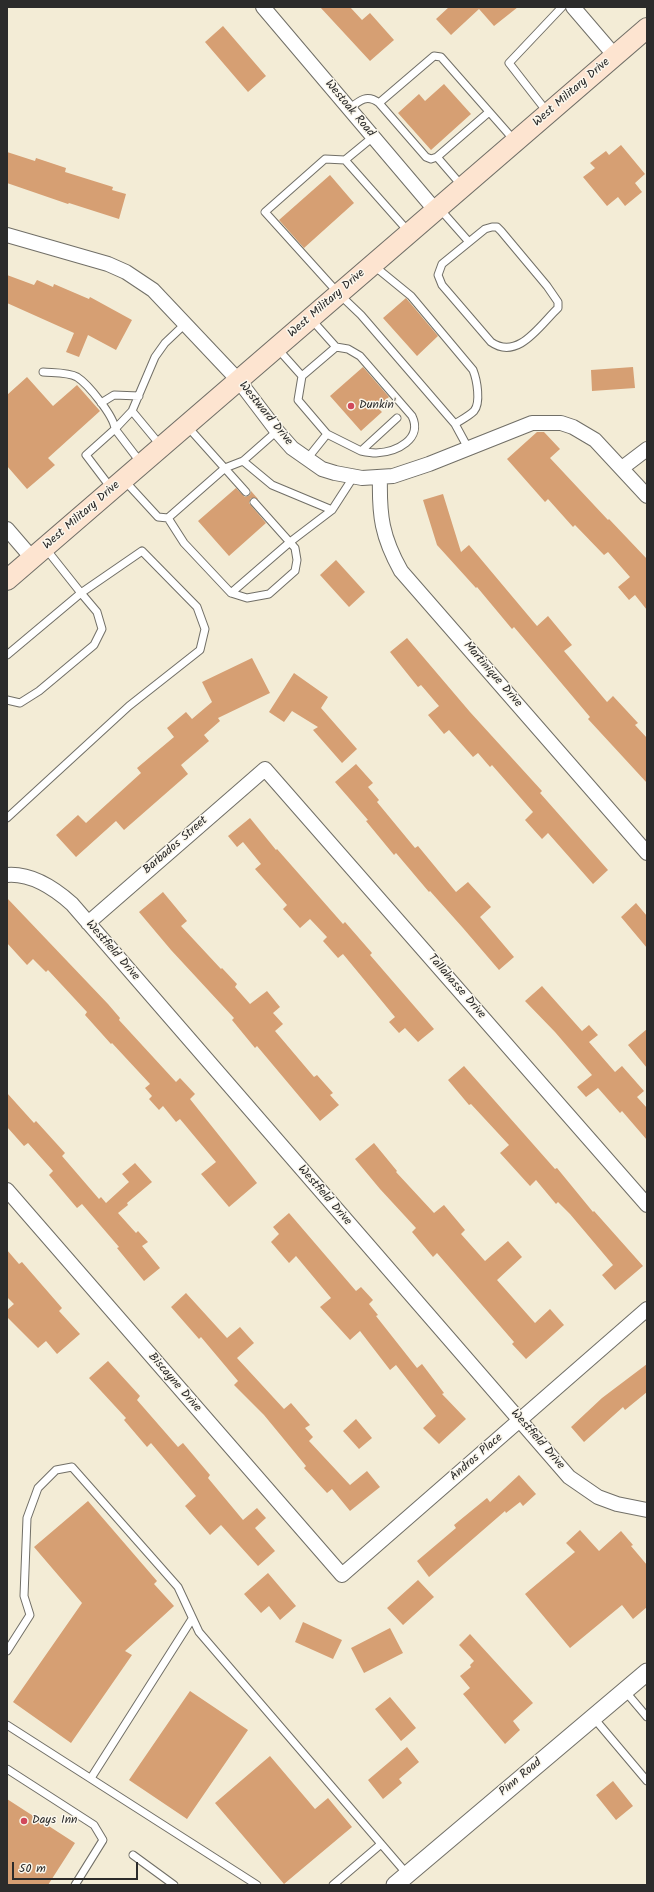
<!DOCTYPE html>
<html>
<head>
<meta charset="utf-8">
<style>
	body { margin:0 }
	#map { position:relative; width:654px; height:1892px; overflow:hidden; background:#f3ecd6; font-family:Kalam,sans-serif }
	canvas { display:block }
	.frame { position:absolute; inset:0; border:8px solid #2b2b2b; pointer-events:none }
	.scale { position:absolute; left:12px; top:1862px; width:126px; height:18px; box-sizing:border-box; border:2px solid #2b2b2b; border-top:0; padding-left:5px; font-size:12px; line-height:14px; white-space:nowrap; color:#2b2b2b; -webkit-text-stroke:3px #fbf7ec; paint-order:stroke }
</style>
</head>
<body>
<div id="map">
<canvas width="654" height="1892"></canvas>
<div class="frame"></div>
<div class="scale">50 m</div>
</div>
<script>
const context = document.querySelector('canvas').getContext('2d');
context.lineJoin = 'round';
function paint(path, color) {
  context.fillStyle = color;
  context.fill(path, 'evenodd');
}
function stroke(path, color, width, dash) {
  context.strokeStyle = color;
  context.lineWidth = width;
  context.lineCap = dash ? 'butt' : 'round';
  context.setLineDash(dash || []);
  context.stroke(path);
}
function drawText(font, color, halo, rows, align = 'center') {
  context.font = font + ' Kalam,sans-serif';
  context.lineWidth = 3;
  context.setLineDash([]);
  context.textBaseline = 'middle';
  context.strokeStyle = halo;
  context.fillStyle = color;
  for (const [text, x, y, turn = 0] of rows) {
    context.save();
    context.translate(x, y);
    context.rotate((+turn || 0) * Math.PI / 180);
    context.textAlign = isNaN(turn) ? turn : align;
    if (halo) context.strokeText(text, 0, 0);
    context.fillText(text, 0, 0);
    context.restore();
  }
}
const building = new Path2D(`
	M320,7H350L362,20L370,13L394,40L370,61Z
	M449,7H518L494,26L479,9L451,35L436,19Z
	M223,26L266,76L248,92L205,42Z
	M444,84L471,114L431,150L398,113L419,94L425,101Z
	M621,145L645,174L635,183L642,192L625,206L618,197L607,206L583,177L595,168L590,163L606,151L609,155Z
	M7,152L35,161L36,158L66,168L65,172L113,187L112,190L126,194L119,219L69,203L68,204L7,183Z
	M330,175L354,203L304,248L279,220Z
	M7,275L34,285L37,280L53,287L54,284L89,299L90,297L132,320L116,350L88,335L79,357L66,352L74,333L7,303Z
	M406,298L438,336L417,356L383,318Z
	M363,367L389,397L377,407L382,412L361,431L330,396Z
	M633,367L635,388L592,391L591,370Z
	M27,377L53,406L77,385L100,411L48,458L55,465L27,489L7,466V395Z
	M537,432H544L560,449L550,458L608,520L609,519L647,559V610L635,595L629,600L618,587L630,577L608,552L604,555L575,525L573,527L548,499L545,502L507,459Z
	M236,488L245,497L250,495L251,491L258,499L251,498L249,503L266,523L229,556L198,521Z
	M443,494L461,552L469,545L537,626L548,616L572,645L564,651L607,702L613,696L638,723L635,725L647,738V783L588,719L590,717L514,627L512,629L477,587L476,588L437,545L423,500Z
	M336,560L365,592L349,607L320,575Z
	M407,638L470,712L542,791L540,793L608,870L593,884L548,833L542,839L525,820L533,812L492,765L490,767L478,753L473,757L449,730L444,734L428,715L439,706L421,685L418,687L390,652Z
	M252,658L270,693L218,718L220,721L204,735L209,741L181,765L188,774L124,830L116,821L76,857L56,835L78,815L86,823L141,773L137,768L174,737L167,728L186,712L192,719L212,702L202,682Z
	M294,673L328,697L321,708L357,749L342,763L313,730L318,727L292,711L284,722L269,712Z
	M356,764L373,783L368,787L379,800L377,802L415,848L418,846L456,892L468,882L491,907L480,917L514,957L499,970L463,928L430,891L429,892L396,853L394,855L366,821L368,820L335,782Z
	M250,818L276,850L277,849L343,924L345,922L372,953L370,955L434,1029L418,1042L405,1028L399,1033L389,1022L395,1017L343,954L338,958L323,941L327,937L310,919L300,928L283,909L287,905L255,869L261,864L243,842L237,847L228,836Z
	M163,892L187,921L181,926L221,969L222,968L237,984L235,987L250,1004L267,991L280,1007L273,1013L283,1024L275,1031L314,1077L317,1075L333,1093L330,1095L339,1105L320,1121L257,1046L255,1048L232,1020L234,1018L171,950L139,912Z
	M7,898L108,1004L120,1018L119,1020L176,1082L180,1078L195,1094L190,1099L257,1183L229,1207L201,1174L216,1162L180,1119L176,1122L163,1106L159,1110L149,1099L152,1096L145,1088L150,1084L112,1043L111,1044L85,1015L87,1012L48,970L46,972L33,959L27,965L7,943Z
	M636,903L647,916V948L621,917Z
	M542,986L582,1031L589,1025L598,1035L589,1042L615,1072L622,1066L644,1091L637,1097L647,1108V1140L622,1111L620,1113L598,1088L586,1097L577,1087L592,1075L555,1032L525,1001Z
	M647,1029V1068L628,1045Z
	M464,1066L555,1169L557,1168L593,1212L594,1211L643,1266L615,1290L602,1275L613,1265L570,1214L558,1202L556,1204L536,1180L530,1186L500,1153L509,1145L471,1104L469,1105L448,1080Z
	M7,1093L34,1123L36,1121L65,1153L62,1156L99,1199L101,1197L106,1203L129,1182L122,1174L135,1163L152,1182L127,1203L128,1205L118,1213L136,1233L138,1231L148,1242L142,1246L160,1268L144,1281L117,1248L119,1247L82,1204L77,1208L49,1175L53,1171L28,1143L24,1146L7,1127Z
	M374,1143L397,1171L396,1172L434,1213L444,1205L465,1230L461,1234L485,1261L508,1241L522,1257L497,1280L535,1323L550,1309L564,1325L526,1359L512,1344L514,1342L437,1253L433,1257L412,1232L416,1228L380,1189L355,1159Z
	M289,1213L356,1291L361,1287L373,1300L369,1304L378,1315L376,1316L417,1368L422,1364L444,1393L442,1394L466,1419L439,1444L423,1428L436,1416L396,1365L390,1370L360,1331L350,1340L320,1307L331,1298L296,1256L289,1263L271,1242L279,1234L273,1227Z
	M7,1250L19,1264L22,1262L62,1308L59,1311L80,1334L57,1354L46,1341L38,1348L7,1317V1310L14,1304L7,1297Z
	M186,1293L227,1338L240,1327L254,1343L237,1358L284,1409L291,1403L310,1425L305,1428L313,1437L309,1441L350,1485L367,1471L380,1487L350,1511L332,1489L327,1493L304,1468L306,1466L264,1415L234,1385L238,1381L201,1337L199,1339L171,1307Z
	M108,1361L140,1396L137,1400L178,1447L183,1443L210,1475L208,1478L243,1520L257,1508L266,1518L255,1528L275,1551L258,1566L221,1525L210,1535L185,1506L196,1496L151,1443L147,1447L124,1420L126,1418L89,1378Z
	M647,1364V1392L625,1410L623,1407L584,1442L571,1427L602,1398Z
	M356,1419L372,1438L359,1449L343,1431Z
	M519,1475L536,1494L523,1506L520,1502L506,1513L505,1511L429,1577L417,1561L456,1528L454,1525L487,1498L490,1502Z
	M88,1501L157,1581L154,1584L174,1606L125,1651L132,1655L71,1743L13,1702L82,1603L34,1547Z
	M580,1530L599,1551L621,1531L633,1545L631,1546L647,1565V1607L633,1619L622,1605L570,1648L525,1594L575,1552L566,1543Z
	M268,1573L296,1606L280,1620L269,1606L261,1613L244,1594Z
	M418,1580L434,1597L403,1625L387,1608Z
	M303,1622L342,1640L333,1659L295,1642Z
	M390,1628L403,1653L364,1673L351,1648Z
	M470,1634L533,1703L513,1721L520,1730L505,1744L463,1694L470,1688L460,1676L471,1667L470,1665L474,1661L459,1645Z
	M190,1691L248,1730L187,1819L129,1780Z
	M390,1697L416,1728L401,1741L375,1709Z
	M407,1747L419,1762L399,1779L402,1783L383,1799L368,1780Z
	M270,1756L315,1809L328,1798L352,1827L284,1884L215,1803Z
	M613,1781L633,1806L616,1820L596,1795Z
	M7,1799L75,1843L48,1885H7Z`);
const service = new Path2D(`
	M379,103L426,157L431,159L437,157L489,112
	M349,109C360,100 367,94 379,103L434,56L441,57L514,140
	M548,113L509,63L562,7
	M373,137L345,160L325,159L265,212L339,294L361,315L455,424L468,448
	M437,157L462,186
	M345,160L408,231
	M439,208L469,242
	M492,227H497L501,231L547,286L558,302V308C540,325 518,361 491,342L442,285L438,275L442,264L485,229Z
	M373,265L411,296L473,370C477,380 481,403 474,411C469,416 461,420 455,424
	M336,347L348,349L360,356L412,416C423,439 397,452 376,453C371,453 366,452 361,451
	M277,348L302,376L336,347L311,319
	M43,372C52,373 68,372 77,377C88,384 114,416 115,429L86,455L111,488
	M302,376L298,400L327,434L307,459
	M101,403L114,395L139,396
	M132,411L161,446
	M187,426L246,492
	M327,434L361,451L397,418
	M243,461L272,485L332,510
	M141,463L115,429L132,411L155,357L165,343L185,324
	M124,480L158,517L168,518L225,468L243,461L277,431
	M168,518L184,543L231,593L247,598L269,594L295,571L297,560L295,548L254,502
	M231,593L290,542L332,510L354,476
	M7,655L81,593L97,612L102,629L94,645L39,691L20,703L7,700
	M7,818L129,706L200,650L205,629L197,607L142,551L81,593L46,549
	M7,1651L30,1615L24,1596L27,1518L38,1488L56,1470L72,1467L178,1587L199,1632L407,1874
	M625,1691L647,1717
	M593,1717L647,1781
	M7,1725L257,1885
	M7,1769L94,1825L103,1840L75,1885
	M91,1778L192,1619
	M133,1855L174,1885
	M333,1885L381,1844`);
const minor = new Path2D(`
	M263,7L436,211
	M573,7L615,56
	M7,235L108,264L126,272L153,290L239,381L277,431L292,448L322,469L335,473L362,478L393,476L429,464L532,423H561L573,427L595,440L647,496
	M622,468L647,449
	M380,477C379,516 382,537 401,571L647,853
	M7,529L32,558
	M7,875C32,873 54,888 72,904L569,1477L598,1497L617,1504L647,1510
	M88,923L265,769L647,1205
	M7,1190L342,1575L647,1309`);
const tertiary = new Path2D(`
	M395,1885L647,1672`);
const secondary = new Path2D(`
	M7,580L647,28`);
const markers = [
	[351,406,4,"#d1495b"],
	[24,1821,4,"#d1495b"]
];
const streetNames = [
	["West Military Drive",572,93,-41],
	["Westoak Road",349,109,50],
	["West Military Drive",327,304,-41],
	["Westward Drive",265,414,51],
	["West Military Drive",82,516,-41],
	["Martinique Drive",492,675,49],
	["Barbados Street",176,846,-41],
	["Westfield Drive",112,951,49],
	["Tallahasse Drive",456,987,49],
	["Westfield Drive",324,1196,49],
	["Biscayne Drive",174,1383,49],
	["Westfield Drive",537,1440,49],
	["Andros Place",477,1458,-41],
	["Pinn Road",521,1778,-40]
];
const poiNames = [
	["Dunkin'",359,406],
	["Days Inn",32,1821]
];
paint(building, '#d69f73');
stroke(service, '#716f67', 9);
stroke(minor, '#716f67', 16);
stroke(tertiary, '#716f67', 19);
stroke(secondary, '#716f67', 22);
stroke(service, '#fff', 7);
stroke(minor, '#fff', 14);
stroke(tertiary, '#fff', 17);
stroke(secondary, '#fde4d0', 20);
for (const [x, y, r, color] of markers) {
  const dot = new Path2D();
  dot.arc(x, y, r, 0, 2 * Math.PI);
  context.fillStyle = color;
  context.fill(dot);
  stroke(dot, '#fbf7ec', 1.5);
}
drawText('12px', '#2b2b2b', '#fbf7ec', streetNames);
drawText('12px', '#2b2b2b', '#fbf7ec', poiNames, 'left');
</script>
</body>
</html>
